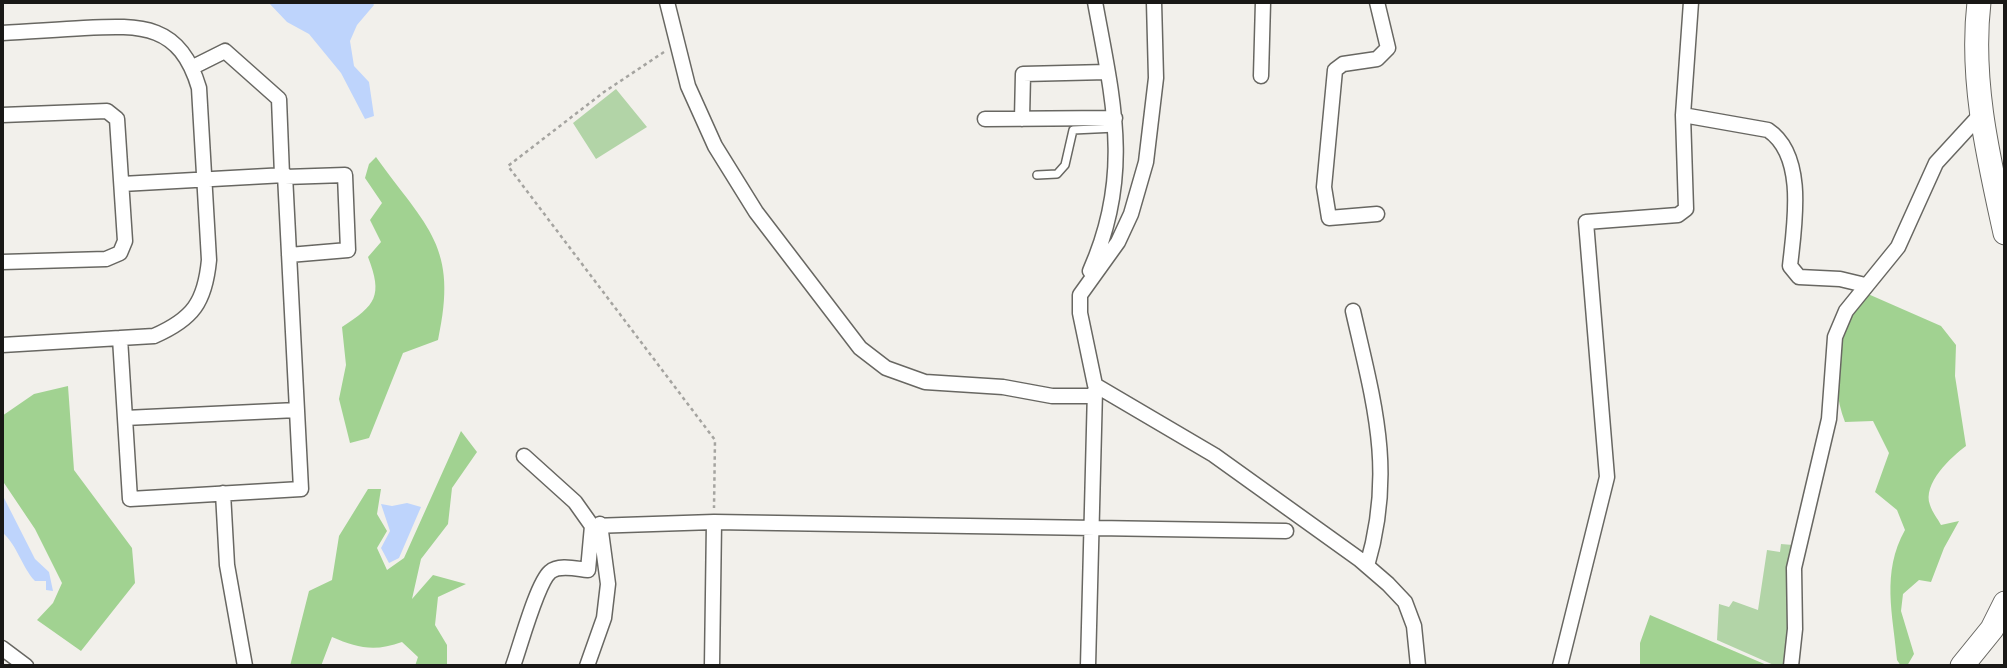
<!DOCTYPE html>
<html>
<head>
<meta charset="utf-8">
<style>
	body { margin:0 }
	#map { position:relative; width:2007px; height:668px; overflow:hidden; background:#f2f0eb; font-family:"Fira Sans",sans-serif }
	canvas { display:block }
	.frame { position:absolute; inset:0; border:4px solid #191816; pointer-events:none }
</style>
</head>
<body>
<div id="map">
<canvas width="2007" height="668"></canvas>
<div class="frame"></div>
</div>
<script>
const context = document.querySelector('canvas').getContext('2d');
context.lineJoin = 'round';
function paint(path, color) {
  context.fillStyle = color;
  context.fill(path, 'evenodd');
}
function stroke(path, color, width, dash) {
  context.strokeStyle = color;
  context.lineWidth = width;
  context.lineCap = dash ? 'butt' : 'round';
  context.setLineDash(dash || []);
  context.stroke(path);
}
const green = new Path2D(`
	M616,89L647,127L596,159L573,123Z
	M1781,544L1793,545L1786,666H1776L1717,640L1719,604L1729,607L1733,601L1758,610L1767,550L1780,552Z`);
const forest = new Path2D(`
	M376,157C427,228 459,246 438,340L403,353L369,438L350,443L339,399L346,365L342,327C376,305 383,296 368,257L381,242L370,220L382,203L365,178L369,164Z
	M1868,294L1941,326L1956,345L1955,376L1966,446C1951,457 1922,484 1930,505C1932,512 1938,519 1941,525L1959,521L1944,548L1931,582L1919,580L1903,594L1901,611L1914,654L1907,666H1901L1897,660C1893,614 1881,573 1905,530L1897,510L1875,492L1889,453L1873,421L1845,422C1828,377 1837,330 1868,294Z
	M68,386L74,470L132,548L135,583L81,651L37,620L53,603L62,583L35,529L2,480V416L34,394Z
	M461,431L477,452L452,488L448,524L421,559L412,599L433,575L466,584L438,597L435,625L447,645V666H415L418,657L402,642C375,652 357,648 332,637L321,666H290L309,591L332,580L339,536L368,489H381L377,514L387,531L377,548L387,570L404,558Z
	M1650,615L1769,666H1640V643Z`);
const water = new Path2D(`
	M268,2H372L374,5L357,25L350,41L354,66L369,82L374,116L365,119L341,73L309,34L287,22Z
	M2,494L35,559L49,572L53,591L46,590V581H35C21,566 18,546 2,532Z
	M407,503L421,507L399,558L389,563L381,548L390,531L381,504L392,506Z`);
const path = new Path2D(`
	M664,52L604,92L508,166L715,440L714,508`);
const service = new Path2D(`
	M1037,175L1057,174L1065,165L1073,130L1116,128`);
const minor = new Path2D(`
	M667,2L688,86L715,146L756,212L860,348L886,368L925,382L1003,387L1052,396H1095
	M1154,2L1156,78L1146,162L1131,214L1118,242L1080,295V313L1095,385L1214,455L1359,559L1388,584L1405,602L1414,626L1418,666
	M1377,2L1388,48L1377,59L1343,64L1335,70L1324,187L1329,218L1377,214
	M2,33C29,31 56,30 84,28C142,25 180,24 199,88L209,260C205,302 193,319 154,336L2,345
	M193,67L225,51L279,99L282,175
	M1261,76L1263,2
	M2,115L107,111L117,119L125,241L120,253L106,259L2,262
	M1683,115L1768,130C1807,156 1794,227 1790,266L1799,277L1840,279L1865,285
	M985,119L1115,118
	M1022,119L1023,74L1107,72
	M285,177L345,175L348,250L289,255
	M1090,271C1133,175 1113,100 1095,2
	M1353,311C1374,403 1395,471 1367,566
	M120,338L130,499L301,489L285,175L122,184
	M125,418L297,410
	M223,493L227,565L245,666
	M592,526L714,522L1286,531
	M2,648L26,666
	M513,666C520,647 537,583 550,572C559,564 577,569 588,570L592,526L575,502L524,456
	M587,666L604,618L608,584L600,524
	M712,666L714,522
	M1088,666L1095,390
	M1560,666L1607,477L1586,222L1678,215L1686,209L1683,115L1691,2
	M1791,666L1795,629L1794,568L1829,419L1835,337L1846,311L1898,247L1936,163L1981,114`);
const primary = new Path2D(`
	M1979,2C1970,80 1988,156 2005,233
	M1962,666L1992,629L2005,603`);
paint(green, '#b2d4a7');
paint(forest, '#a1d291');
paint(water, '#bed4fc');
stroke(service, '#686762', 10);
stroke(minor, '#686762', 17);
stroke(primary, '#686762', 25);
stroke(path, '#a5a4a0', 2.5, [3.5, 3.5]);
stroke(service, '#fff', 7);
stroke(minor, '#fff', 14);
stroke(primary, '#fff', 23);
</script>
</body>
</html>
